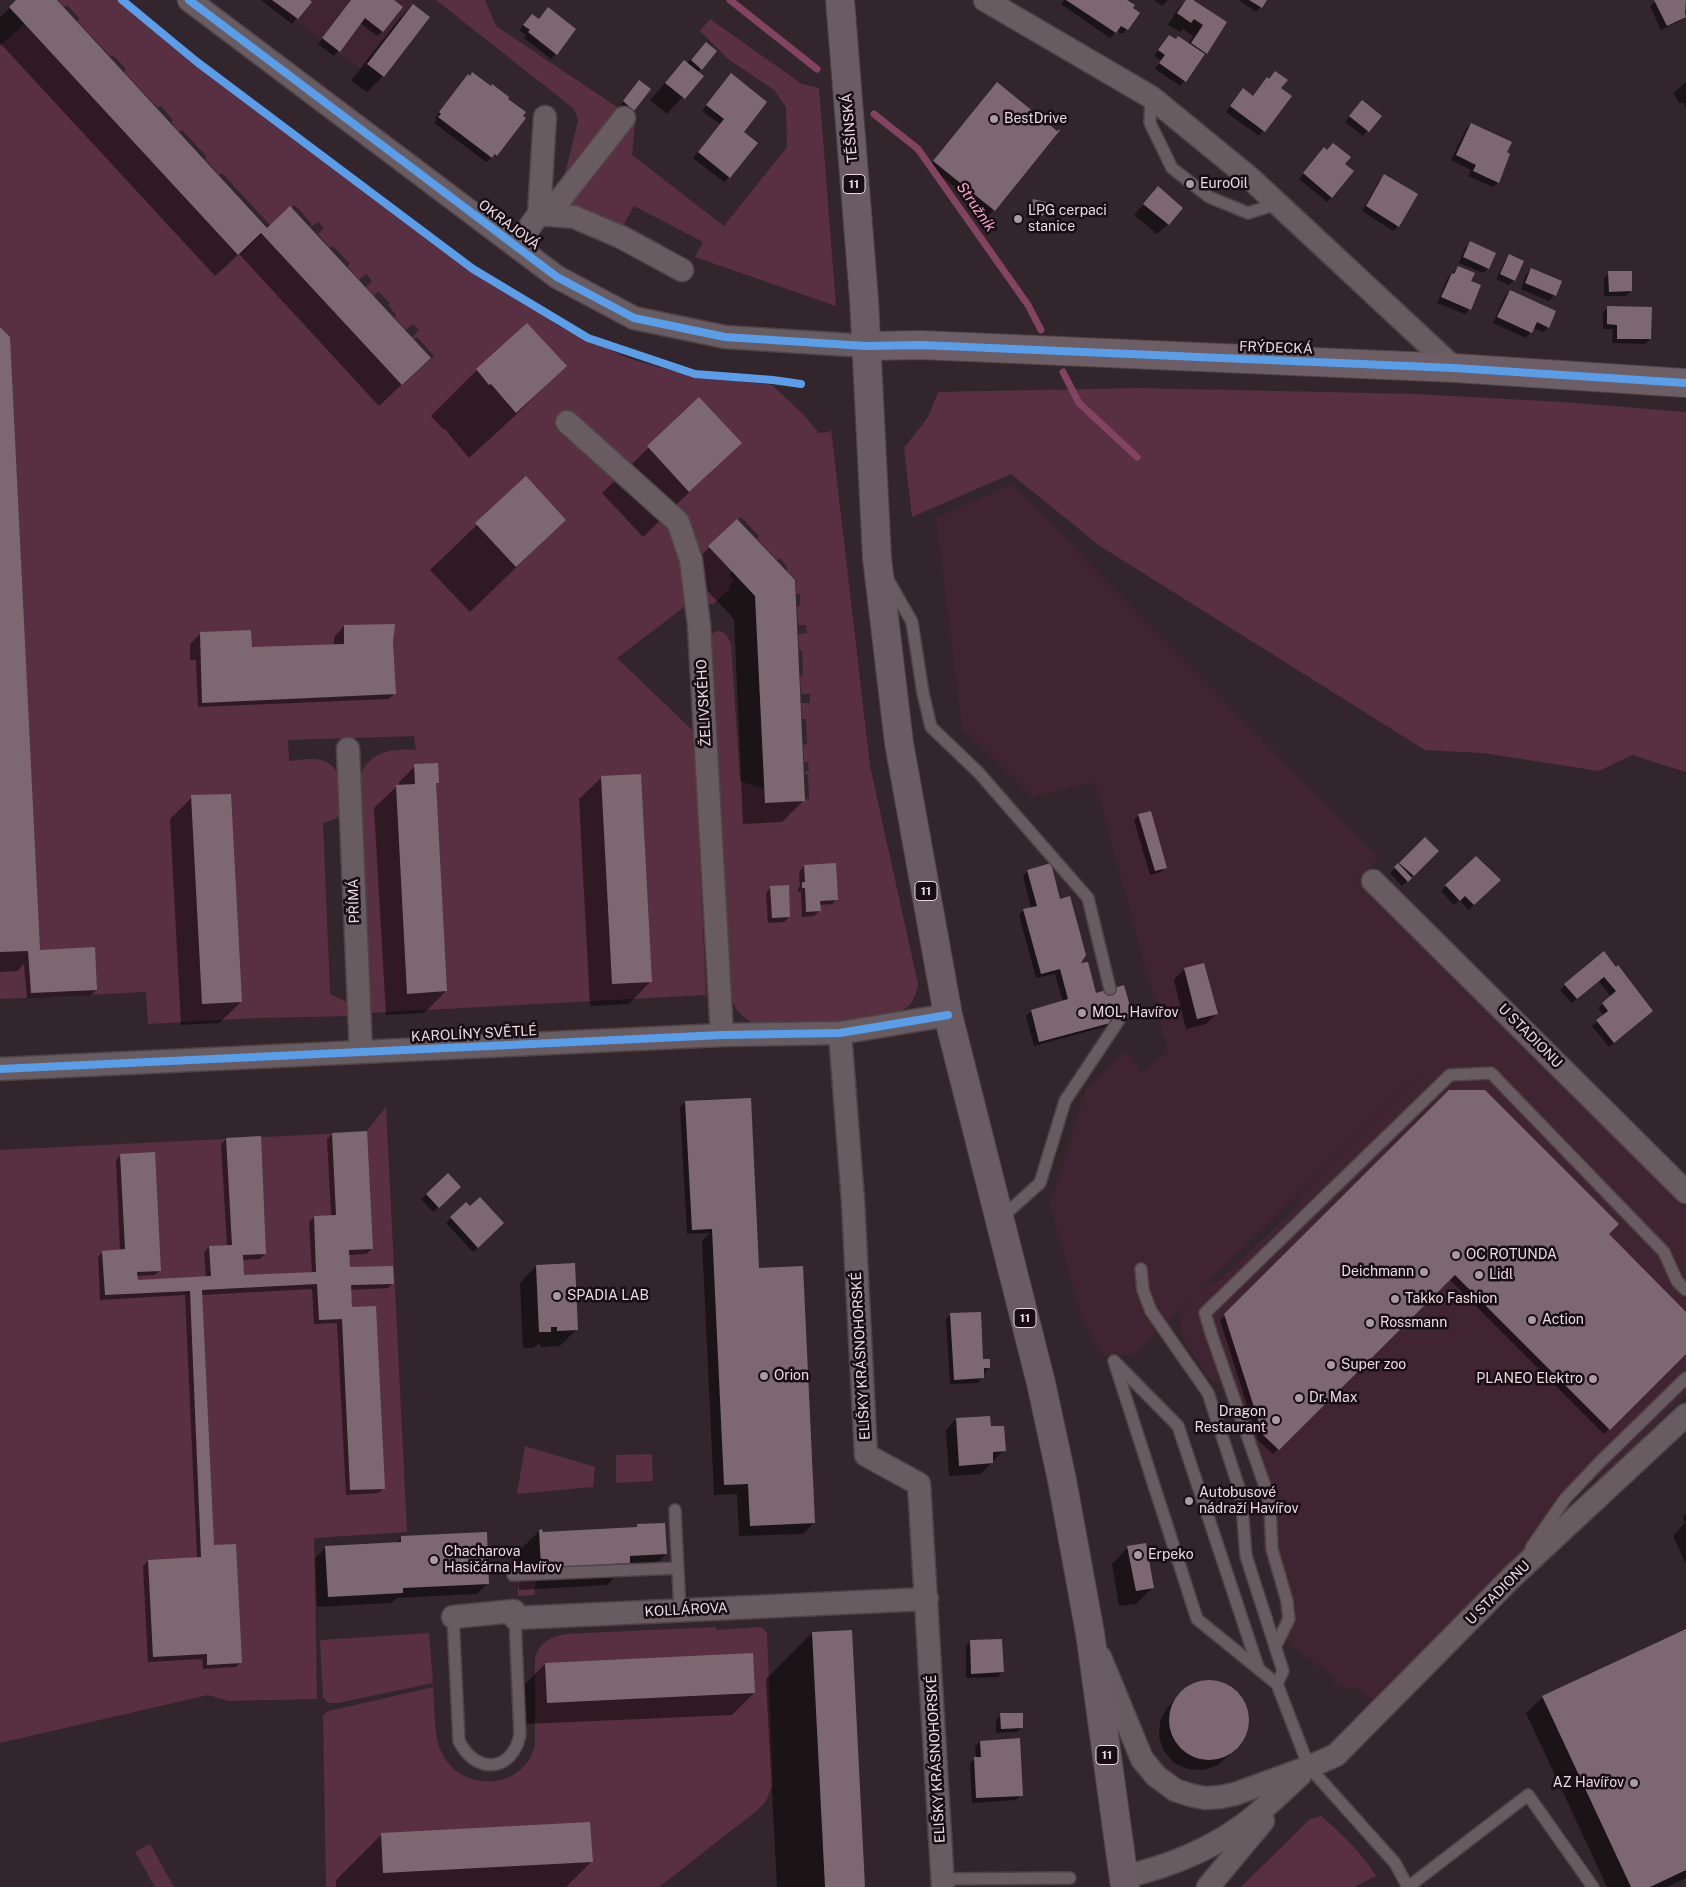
<!DOCTYPE html>
<html>
<head>
<meta charset="utf-8">
<style>
	body { margin:0 }
	canvas { display:block; background:#32252b }
</style>
</head>
<body>
<canvas width="1686" height="1887"></canvas>
<script>
const context = document.querySelector('canvas').getContext('2d');
context.lineJoin = 'round';
function paint(path, color) {
  context.fillStyle = color;
  context.fill(path, 'evenodd');
}
function stroke(path, color, width, dash) {
  context.strokeStyle = color;
  context.lineWidth = width;
  context.lineCap = dash ? 'butt' : 'round';
  context.setLineDash(dash || []);
  context.stroke(path);
}
function drawText(font, color, halo, rows, align = 'center') {
  context.font = font + ' "Public Sans",sans-serif';
  context.lineWidth = 5;
  context.setLineDash([]);
  context.textBaseline = 'middle';
  context.strokeStyle = halo;
  context.fillStyle = color;
  for (const [text, x, y, turn = 0] of rows) {
    context.save();
    context.translate(x, y);
    context.rotate((+turn || 0) * Math.PI / 180);
    context.textAlign = isNaN(turn) ? turn : align;
    if (halo) context.strokeText(text, 0, 0);
    context.fillText(text, 0, 0);
    context.restore();
  }
}
const built = new Path2D(`
	M266,0H414L360,68Z
	M1011,484L1379,858L1357,880L1686,1209V1394L1601,1479L1597,1476L1373,1700L1354,1687V1689L1334,1685L1336,1677L1289,1645L1280,1615L1278,1595L1263,1550L1261,1503L1253,1474L1231,1406L1223,1387L1218,1380L1213,1383L1188,1348L1180,1328L1181,1312L1194,1296L1212,1281L1215,1284L1300,1203L1297,1199L1443,1051L1134,1355L1103,1356L1082,1319L1050,1205L1086,1090L1126,1051L1142,1073L1168,1051L1095,782L1032,797L962,728L936,518Z`);
const green = new Path2D(`
	M58,0H123L495,283L558,326L628,358L672,371L721,379L772,385L804,415L819,433L829,432L831,429L870,766L918,984C915,1006 903,1012 884,1021L757,1025C740,1018 733,1006 727,989L710,635C721,626 727,633 731,644L740,781L765,789L766,803L809,799L808,774H805V771H809L808,762H804L803,745L807,744L806,719H802L801,703H810V694H801L800,676L803,675L802,650H799L798,634L807,633L806,625H798L797,607L800,606V594H796V580L786,570L788,568L780,558L777,560L757,539L759,536L741,517L709,546L732,571L729,575L735,581L728,587L730,589L713,604H688L617,658L691,729L694,735L706,995L369,1013L358,778C371,751 388,749 416,750L414,736L288,740L289,761C298,760 315,757 324,761C344,768 341,795 342,813L335,819L323,823L330,994L353,1005L352,1016L258,1018L148,1024L146,992L0,999V46L25,23L239,255L262,234L403,385L434,356L417,337L414,339L412,337L419,330L413,324L406,330L394,317L396,315L388,305L390,303L378,291L374,296L366,287L372,281L366,274L359,280L347,266L350,264L333,246L330,248L318,234L324,228L318,222L311,227L310,226L312,224L295,205L268,228L270,225L222,173L219,175L205,159L206,156L182,130L179,132L171,122L173,120L161,106L158,108L124,72L126,69L113,55L111,57L77,21L80,19L67,5L64,7Z
	M436,0H485L496,26L632,117L636,113L632,155L724,226L787,147L786,107L774,90L728,59L700,31L710,19L802,84L819,88L836,306L695,257L703,242L634,206L624,224L665,246L546,205L563,182L578,121L574,109Z
	M1139,388L1414,394L1563,402L1686,412V772L1632,755L1599,771L1483,753L1425,750L1100,546L1011,474L912,517L904,448L928,417L938,392Z
	M386,1107L407,1532L314,1538L317,1699L229,1701L208,1695L0,1743V1150L366,1132Z
	M525,1446L595,1467L593,1487L517,1494Z
	M652,1454L653,1481L616,1483V1455Z
	M677,1571L673,1575L536,1580L534,1595L518,1596V1578Z
	M716,1627V1630L760,1627L764,1629L767,1634L773,1784L766,1801L760,1808L659,1887H326L323,1715L329,1711L433,1687C435,1707 433,1738 443,1755C458,1785 503,1791 525,1765C531,1759 533,1752 535,1744V1661C537,1644 549,1638 565,1634Z
	M429,1633L433,1683L338,1703H328L323,1697L320,1640Z
	M1321,1816C1341,1833 1362,1853 1376,1876L1354,1887H1241L1310,1819Z
	M150,1844L174,1887H155L135,1852Z`);
const shadow = new Path2D(`
	M18,0H55L267,230L430,358L379,406L239,254L215,276L0,43V17Z
	M261,0H307L310,2L292,24Z
	M349,0H392L382,32L377,36L360,23L334,56L318,44L350,1Z
	M1064,0H1125L1127,29L1122,34L1117,31L1110,38L1061,4Z
	M1154,0H1168L1162,6Z
	M1187,0H1191L1226,23L1206,53L1180,86L1155,69L1161,60L1154,56L1169,36L1188,44L1193,36L1183,29L1180,32L1168,25L1178,9Z
	M1239,0H1266L1256,12Z
	M1657,0H1686L1685,16L1680,21L1661,30L1650,6Z
	M413,5L383,76L367,92L351,81L397,22Z
	M548,9L556,54L551,59L524,38L526,35L519,30L527,20H538Z
	M706,44L701,69L698,72L702,76L667,114L650,100L684,61L687,63Z
	M726,80L742,132L729,177L724,182L693,158L720,124L702,111Z
	M463,81L506,99L524,118L496,155L486,162L434,123L437,119L435,118Z
	M1686,82V107L1683,102L1680,104L1673,93Z
	M635,87L649,90L628,115L619,107Z
	M1280,88L1290,96L1259,136L1226,112L1238,95L1252,97Z
	M992,89L1057,132L989,215L929,166Z
	M1357,107L1380,116L1363,136L1345,122Z
	M1471,124L1509,154L1498,182L1493,187L1468,176L1471,170L1451,160L1466,129Z
	M1327,151L1343,164L1332,197L1327,202L1299,179L1319,154Z
	M1384,176L1398,226L1393,231L1362,211L1379,181Z
	M1158,188L1168,224L1157,234L1134,215Z
	M1034,200L1042,215L1037,220L1026,217L1029,205Z
	M1470,243L1488,268L1483,273L1459,263L1465,248Z
	M1510,256L1514,280L1509,285L1496,279L1505,261Z
	M1458,267L1470,282L1479,286L1470,309L1465,314L1437,303L1447,279Z
	M1532,269L1560,281L1554,296L1549,301L1521,289L1526,274Z
	M1609,273L1631,291L1626,296H1604V278Z
	M1510,291L1548,327L1543,332L1533,328L1526,338L1493,323L1505,296Z
	M1608,307L1650,339L1645,344L1612,343L1613,329H1603V312Z
	M527,324L565,366L519,412L469,458L444,428L443,429L431,416L477,370Z
	M0,329L39,949L96,990L91,995L27,998L24,964L17,971L0,972Z
	M699,399L740,443L643,537L602,493Z
	M526,478L565,520L470,612L430,570Z
	M737,521L804,800L782,822L743,824L734,619L687,569Z
	M344,626L391,642L394,694L389,699L198,707L196,660H190V644L200,634L248,649L334,646V637Z
	M415,766L437,782L434,785L446,991L424,1013L386,1015L374,808L396,787L399,786V782Z
	M601,778L650,982L629,1004L590,1006L579,799Z
	M192,797L241,1002L219,1023L181,1025L170,819Z
	M1139,815L1166,867L1161,872L1150,875L1134,820Z
	M1425,839L1437,851L1402,886L1390,873Z
	M1476,858L1499,880L1469,910L1459,900L1454,905L1441,891Z
	M804,866L837,899L832,904L819,905V911L814,916L802,917L801,892H798V888L800,886L799,872Z
	M1028,871L1095,994L1131,1016L1126,1021L1034,1046L1026,1016L1032,1011L1063,1002L1055,974L1036,978L1019,915L1024,910L1031,908L1023,876Z
	M771,887L789,917L784,922L768,923L766,893Z
	M1616,968L1647,1016L1609,1047L1592,1026L1604,1016L1598,1008L1611,997L1599,981L1572,1003L1560,990L1565,985Z
	M1184,969L1216,1014L1206,1024L1186,1029L1174,980Z
	M1450,1092L1607,1234L1686,1314V1352L1604,1434L1449,1279L1273,1454L1258,1440L1220,1320Z
	M686,1102L758,1270L814,1523L803,1534L739,1536L737,1494L714,1495L702,1241L710,1233L687,1234L680,1107Z
	M332,1134L372,1249L366,1254L348,1255L349,1269L393,1283L388,1288L350,1290L351,1309L384,1488L378,1493L346,1495L337,1323L314,1324L312,1289L201,1295L212,1547L241,1662L236,1667L203,1669L202,1659L148,1662L143,1566L148,1561L197,1558L185,1295L100,1300L98,1257L103,1252L120,1251L116,1160L121,1155L160,1270L155,1275L136,1276L137,1281L206,1278L204,1252L209,1247L227,1246L221,1144L226,1139L265,1254L260,1259L242,1260L243,1276L312,1273L309,1222L314,1217L331,1216L327,1139Z
	M448,1175L460,1187L433,1212L421,1199Z
	M466,1204L470,1208L503,1223L473,1252L446,1223Z
	M536,1266L577,1329L560,1346L541,1347L540,1343L533,1348H523L520,1283Z
	M951,1314L982,1360L989,1367L978,1383L950,1384L946,1319Z
	M956,1419L990,1428L1004,1450L981,1474L949,1476L946,1430Z
	M1686,1513V1561L1685,1562L1673,1536L1685,1523L1683,1517Z
	M638,1525L666,1554L644,1576L615,1577L607,1585L519,1590L517,1553L539,1531L541,1534L635,1528Z
	M401,1538L488,1583L477,1594L397,1598L391,1603L317,1607L315,1558L326,1547L396,1543Z
	M1128,1547L1153,1587L1136,1604L1119,1606L1112,1564Z
	M1686,1631V1878L1667,1887H1607L1526,1713L1543,1697Z
	M812,1633L864,1887H777L766,1679Z
	M971,1641L1003,1671L998,1677L966,1678V1646Z
	M545,1664L754,1693L732,1715L525,1724L523,1686Z
	M1204,1681L1219,1682L1233,1688L1243,1700L1248,1715L1247,1730L1241,1744L1218,1765L1203,1770L1188,1769L1174,1763L1164,1751L1159,1737L1160,1721L1167,1708L1178,1696L1189,1686Z
	M1001,1715L1022,1727L1017,1732L996,1733V1720Z
	M980,1742L1021,1795L1016,1800L972,1803L970,1763L976,1758L975,1747Z
	M382,1834L591,1862L566,1887H336V1880Z`);
const stream = new Path2D(`
	M730,0L817,69
	M874,114L918,149L1028,305L1041,330
	M1063,372L1079,403L1137,457`);
const building = new Path2D(`
	M16,0H57L267,228L290,206L431,358L402,385L261,233L238,255L9,7Z
	M272,0H310L312,2L298,19Z
	M351,0H394L403,7L383,32L365,18L340,52L322,38Z
	M1066,0H1127L1135,5L1133,8L1140,13L1128,30L1121,26L1116,33Z
	M1186,0H1193L1227,22L1207,54L1191,43L1203,25L1194,19L1191,23L1177,13Z
	M1249,0H1267L1262,8Z
	M1654,0H1686L1685,13L1686,17L1667,26Z
	M413,4L430,17L384,77L367,64Z
	M548,7L576,29L557,55L528,32L530,30L523,25L532,14L539,19Z
	M1169,35L1176,39L1178,36L1205,54L1186,82L1159,63L1165,55L1158,50Z
	M706,42L717,51L702,70L691,60Z
	M684,60L704,76L685,99L665,83Z
	M1275,71L1288,80L1281,88L1292,96L1265,132L1230,106L1243,88L1253,96L1267,77L1269,79Z
	M472,72L491,86L492,84L509,97L508,99L526,112L523,116L526,118L497,156L495,154L492,158L438,117L441,114L439,112L468,74L470,76Z
	M731,73L767,102L744,132L758,143L730,178L698,152L724,119L706,105Z
	M639,80L651,89L634,111L623,101Z
	M997,82L1057,131L1061,129L995,211L933,161Z
	M1362,100L1382,116L1369,132L1349,116Z
	M1471,123L1512,142L1507,152L1510,154L1499,183L1473,171L1476,165L1456,155Z
	M1333,143L1351,157L1345,164L1354,171L1332,198L1303,173L1324,147L1327,150Z
	M1384,174L1418,194L1399,227L1366,206Z
	M1158,186L1183,208L1169,225L1143,204Z
	M1033,199L1046,202L1043,216L1030,212Z
	M1470,241L1496,253L1489,269L1463,257Z
	M1509,254L1524,261L1515,281L1500,274Z
	M1458,266L1475,273L1471,281L1481,285L1471,310L1441,297L1452,273L1454,274Z
	M1531,268L1562,281L1556,296L1525,283Z
	M1608,271H1632V291L1609,292Z
	M1510,290L1556,311L1549,328L1537,322L1532,333L1497,317Z
	M1607,306L1652,307L1651,339H1617V325L1607,324Z
	M527,323L567,366L516,413L491,384L489,385L476,369Z
	M0,327L10,337L40,950L95,947L97,990L31,993L28,951L0,952Z
	M699,397L742,443L689,492L647,446Z
	M526,476L566,520L516,567L475,523Z
	M737,519L795,580L805,801L765,803L755,596L708,546Z
	M395,624L393,642L396,694L202,703L200,632L251,630L252,647L344,644V625Z
	M438,763L439,783H436L447,991L407,994L396,785L415,784L414,764Z
	M641,774L652,982L612,984L601,776Z
	M231,794L242,1002L202,1004L191,795Z
	M1151,811L1167,868L1155,871L1138,814Z
	M1425,837L1439,851L1414,876L1399,863Z
	M1476,856L1501,880L1474,905L1465,896L1460,901L1445,885Z
	M836,863L838,900L820,901L821,911L806,912L805,888H802V882H805L804,865Z
	M1051,863L1060,899L1070,896L1086,955L1081,963L1088,962L1096,993L1124,985L1133,1017L1039,1042L1031,1010L1068,999L1060,969L1041,974L1023,909L1037,906L1027,870Z
	M1398,863L1412,878L1408,882L1394,867Z
	M789,885L790,917L772,918L770,886Z
	M1604,951L1616,967L1618,965L1653,1011L1614,1043L1596,1020L1608,1011L1602,1003L1616,991L1604,977L1577,999L1564,984Z
	M1204,963L1218,1014L1197,1019L1184,968Z
	M1449,1090H1485L1619,1224L1609,1234L1686,1312V1354L1610,1430L1455,1275L1279,1450L1263,1435L1224,1314Z
	M751,1098L759,1268L803,1266L815,1523L750,1526L748,1484L724,1485L712,1229L692,1230L685,1101Z
	M367,1131L373,1249L349,1250L350,1267L393,1266L394,1284L351,1285L352,1307L376,1306L385,1489L350,1490L342,1319L319,1320L317,1284L202,1290L214,1545L236,1544L242,1663L207,1665V1654L153,1657L148,1560L201,1557L190,1291L105,1295L102,1251L125,1249L120,1154L155,1152L161,1271L137,1272L138,1280L211,1276L209,1246L232,1245L226,1138L261,1136L266,1254L243,1255L244,1275L316,1272L314,1216L336,1215L332,1133Z
	M448,1173L461,1187L439,1208L426,1194Z
	M480,1197L504,1223L478,1248L450,1217L466,1202L470,1206Z
	M575,1263L578,1330L557,1331V1327H551V1332H539L536,1265Z
	M981,1312L983,1359H990V1368H984V1378L954,1380L950,1313Z
	M990,1416L991,1426H1004L1006,1451L993,1452V1463L959,1466L956,1418Z
	M665,1523L667,1554L630,1556V1563L541,1568L539,1530L542,1529L543,1532L637,1527V1524Z
	M487,1532L489,1584L403,1588V1593L328,1597L325,1546L401,1542V1536Z
	M1146,1543L1154,1588L1136,1591L1127,1546Z
	M1686,1629V1870L1650,1887H1631L1542,1696Z
	M852,1630L865,1887H825L812,1632Z
	M1002,1639L1004,1672L971,1674L970,1640Z
	M753,1653L755,1693L547,1703L545,1663Z
	M1169 1720a40 40 0 1 1 80 0a40 40 0 1 1-80 0Z
	M1000,1713H1023V1728L1001,1729Z
	M1020,1738L1023,1796L976,1798L974,1757H981L980,1741Z
	M590,1822L593,1862L383,1873L381,1833Z`);
const lane = new Path2D(`
	M1151,97L1150,123L1172,168L1209,197L1248,213L1277,204
	M887,578L912,622L923,693L931,727L979,773L1088,898L1110,989
	M1001,1218L1040,1183L1065,1101L1119,1020
	M1141,1269L1143,1290L1151,1311L1208,1393L1241,1494L1246,1556L1283,1671L1277,1684
	M1114,1361L1197,1619L1277,1684L1309,1767L1395,1863L1408,1887L1528,1795L1593,1887
	M1115,1362L1178,1426L1258,1667
	M675,1510L680,1611
	M1531,1548L1565,1499L1599,1463L1686,1378
	M513,1575L678,1568
	M453,1617L459,1741C476,1775 512,1772 520,1735L515,1618
	M1275,1647L1289,1619L1287,1601L1272,1549L1270,1506L1267,1492L1211,1333L1205,1313L1450,1075L1491,1073L1664,1252L1677,1281L1686,1290
	M942,1879L1070,1878`);
const street = new Path2D(`
	M189,0L557,277L634,318L725,337L866,346
	M985,0L1151,97L1251,179L1454,368
	M539,214L545,117
	M548,215L624,118
	M516,246L539,214L574,217L621,237L682,270
	M567,422L678,522L691,560L699,625L722,1035
	M348,749L361,1052
	M1373,881L1686,1192
	M840,1033L853,1201L866,1455L919,1484L943,1887
	M0,1069L722,1035L840,1033L948,1015
	M453,1617L514,1611L515,1618L927,1599
	M1100,1657L1142,1759L1156,1776L1175,1790L1190,1795L1205,1798L1220,1797L1235,1794L1309,1767L1336,1755L1513,1576L1686,1415
	M1124,1877C1166,1867 1204,1853 1239,1828C1261,1813 1280,1793 1300,1775
	M1208,1887L1263,1821`);
const secondary = new Path2D(`
	M866,346L921,345L1454,368L1686,383`);
const primary = new Path2D(`
	M840,0L864,299L877,558L899,743L948,1015L1041,1383L1062,1480L1090,1633L1125,1887`);
const cycleway = new Path2D(`
	M122,0L197,62L473,269L588,338L695,374L773,380L801,384
	M189,0L557,277L634,318L725,337L866,346L921,345L1454,368L1686,383
	M0,1069L722,1035L840,1033L948,1015`);
const markers = [
	[994,119,5,"#aa9ba1"],
	[1190,184,5,"#aa9ba1"],
	[1018,219,5,"#aa9ba1"],
	[1082,1013,5,"#aa9ba1"],
	[1456,1255,5,"#aa9ba1"],
	[1424,1272,5,"#aa9ba1"],
	[1479,1275,5,"#aa9ba1"],
	[557,1296,5,"#aa9ba1"],
	[1395,1299,5,"#aa9ba1"],
	[1532,1320,5,"#aa9ba1"],
	[1370,1323,5,"#aa9ba1"],
	[1331,1365,5,"#aa9ba1"],
	[764,1376,5,"#aa9ba1"],
	[1593,1379,5,"#aa9ba1"],
	[1299,1398,5,"#aa9ba1"],
	[1276,1420,5,"#aa9ba1"],
	[1189,1501,5,"#aa9ba1"],
	[1138,1555,5,"#aa9ba1"],
	[434,1560,5,"#aa9ba1"],
	[1634,1783,5,"#aa9ba1"]
];
const shields = [
	[854,184,22],
	[926,891,22],
	[1025,1318,22],
	[1107,1755,22]
];
const shieldNames = [
	["11",854,184],
	["11",926,891],
	["11",1025,1318],
	["11",1107,1755]
];
const poiNames = [
	["BestDrive",1004,119],
	["EuroOil",1200,184],
	["LPG cerpaci",1028,211],
	["stanice",1028,227],
	["MOL, Havířov",1092,1013],
	["OC ROTUNDA",1466,1255],
	["Deichmann",1414,1272,"right"],
	["Lidl",1489,1275],
	["SPADIA LAB",567,1296],
	["Takko Fashion",1405,1299],
	["Action",1542,1320],
	["Rossmann",1380,1323],
	["Super zoo",1341,1365],
	["Orion",774,1376],
	["PLANEO Elektro",1583,1379,"right"],
	["Dr. Max",1309,1398],
	["Dragon",1266,1412,"right"],
	["Restaurant",1266,1428,"right"],
	["Autobusové",1199,1493],
	["nádraží Havířov",1199,1509],
	["Chacharova",444,1552],
	["Hasičárna Havířov",444,1568],
	["Erpeko",1148,1555],
	["AZ Havířov",1624,1783,"right"]
];
const streetNames = [
	["TĚŠÍNSKÁ",850,128,-95],
	["OKRAJOVÁ",509,225,37],
	["FRÝDECKÁ",1276,348,2],
	["ŽELIVSKÉHO",704,703,-93],
	["PŘÍMÁ",354,901,-92],
	["KAROLÍNY SVĚTLÉ",474,1034,-3],
	["U STADIONU",1530,1036,45],
	["ELIŠKY KRÁSNOHORSKÉ",861,1356,-93],
	["U STADIONU",1498,1593,-45],
	["KOLLÁROVA",686,1610,-3],
	["ELIŠKY KRÁSNOHORSKÉ",936,1759,-93]
];
const waterNames = [
	["Stružník",976,207,55]
];
paint(built, '#402431');
paint(green, '#592f42');
paint(shadow, '#0007');
stroke(stream, '#834461', 7);
paint(building, '#7d6871');
stroke(lane, '#4f4348', 14);
stroke(street, '#4f4348', 25);
stroke(secondary, '#4f4348', 30);
stroke(primary, '#4f4348', 30);
stroke(lane, '#685c61', 11);
stroke(street, '#685c61', 22);
stroke(secondary, '#6c5e64', 28);
stroke(primary, '#6a5c62', 28);
stroke(cycleway, '#5a9eea', 8);
for (const [x, y, r, color] of markers) {
  const dot = new Path2D();
  dot.arc(x, y, r, 0, 2 * Math.PI);
  context.fillStyle = color;
  context.fill(dot);
  stroke(dot, '#180d12', 2);
}
for (const [x, y, w] of shields) {
  const box = new Path2D();
  box.roundRect(x - w / 2, y - 9.5, w, 19, 4);
  context.fillStyle = '#180d12';
  context.fill(box);
  stroke(box, '#ebdae1', 1);
}
drawText('bold 12px', '#ebdae1', null, shieldNames);
drawText('14px', '#ebdae1', '#180d12', poiNames, 'left');
drawText('14px', '#ebdae1', '#180d12', streetNames);
drawText('italic 15px', '#f9a8cb', '#180d12', waterNames);
</script>
</body>
</html>
